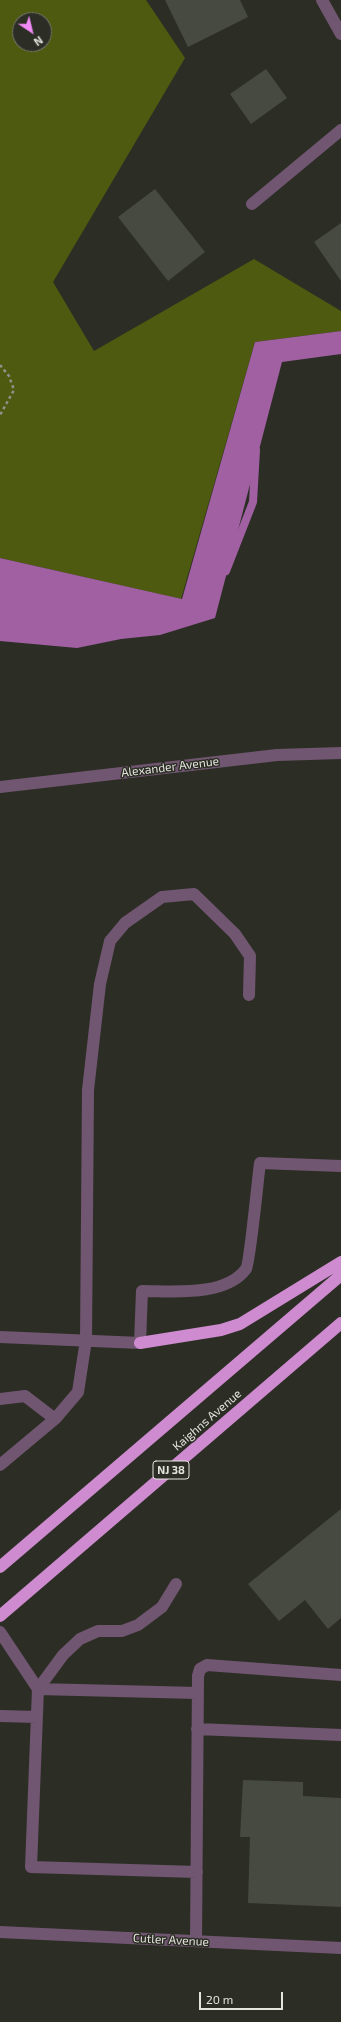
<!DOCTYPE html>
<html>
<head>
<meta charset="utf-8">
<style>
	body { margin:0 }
	#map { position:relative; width:341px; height:2022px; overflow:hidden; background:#2c2e25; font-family:"Exo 2",sans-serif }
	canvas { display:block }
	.north { position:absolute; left:12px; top:12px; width:40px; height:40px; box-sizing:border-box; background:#2c2e25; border:1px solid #75776f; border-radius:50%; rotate:145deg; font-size:11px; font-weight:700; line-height:16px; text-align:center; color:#e3e4de }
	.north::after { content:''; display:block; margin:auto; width:14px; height:18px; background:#f18af4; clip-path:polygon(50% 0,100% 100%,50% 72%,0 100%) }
	.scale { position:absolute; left:199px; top:1992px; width:84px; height:18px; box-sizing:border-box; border:2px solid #e3e4de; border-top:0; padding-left:5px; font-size:12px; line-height:14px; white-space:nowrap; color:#e3e4de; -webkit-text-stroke:3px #2c2e25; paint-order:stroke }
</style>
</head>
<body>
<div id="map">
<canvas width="341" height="2022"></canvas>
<div class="north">N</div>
<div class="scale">20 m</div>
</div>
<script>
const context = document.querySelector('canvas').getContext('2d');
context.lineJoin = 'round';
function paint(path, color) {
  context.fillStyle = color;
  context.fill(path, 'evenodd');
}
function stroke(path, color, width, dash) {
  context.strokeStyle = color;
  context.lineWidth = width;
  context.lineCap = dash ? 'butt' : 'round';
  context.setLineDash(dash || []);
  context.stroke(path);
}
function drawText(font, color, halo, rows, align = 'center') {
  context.font = font + ' "Exo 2",sans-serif';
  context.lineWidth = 3;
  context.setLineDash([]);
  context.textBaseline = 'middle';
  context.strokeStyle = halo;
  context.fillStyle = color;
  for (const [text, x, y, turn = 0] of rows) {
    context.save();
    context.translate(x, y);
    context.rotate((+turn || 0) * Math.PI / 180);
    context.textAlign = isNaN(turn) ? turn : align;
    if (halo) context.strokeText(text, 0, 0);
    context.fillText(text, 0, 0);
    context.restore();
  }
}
const green = new Path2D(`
	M0,0H146L185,58L53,282L94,351L254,259L341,311V331L255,342L181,599L0,558ZM20,20H44V44H20Z`);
const water = new Path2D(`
	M341,331V354L282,362L215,618L160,635L121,639L77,648L0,641V558L182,599L255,342Z`);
const stream = new Path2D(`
	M226,571L253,502L256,450`);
const building = new Path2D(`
	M165,0H240L248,17L188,47Z
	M266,69L287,98L251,124L230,94Z
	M155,189L205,252L168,281L118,217Z
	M341,223V281L314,242Z
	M341,1509V1618L328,1629L305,1600L279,1621L248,1584Z
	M243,1780L303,1782V1796L341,1798V1907L248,1903L250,1837H240Z`);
const path = new Path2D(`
	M0,365L9,376L14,390L0,415`);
const minor = new Path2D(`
	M322,0L341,34
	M252,204L341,130
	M0,787L277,755L341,753
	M0,1337L140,1343L142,1291C173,1291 225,1297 246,1269C250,1263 258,1177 260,1163L341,1166
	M0,1399L25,1396L55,1419
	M0,1465L55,1419L78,1392L86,1340L88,1090L100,984L110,941L125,923L162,897L194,894L235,934L250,956L249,995
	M176,1584L162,1607L138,1625L122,1631H98L80,1639L63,1655L38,1689L31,1867L197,1872
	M0,1632L38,1689L197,1693
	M0,1716L37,1717
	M197,1729L341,1735
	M0,1932L341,1948
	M196,1941L198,1676L200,1669L207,1665L341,1675`);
const highway = new Path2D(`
	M140,1343L221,1330L240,1324L341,1262
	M0,1567L341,1275
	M0,1616L341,1323`);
const shields = [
	[171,1470,36]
];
const shieldNames = [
	["NJ 38",171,1470]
];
const streetNames = [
	["Alexander Avenue",170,767,-7],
	["Kaighns Avenue",207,1420,-41],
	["Cutler Avenue",171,1940,3]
];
paint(green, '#4d5a10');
paint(water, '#a060a2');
stroke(stream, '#a060a2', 8);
paint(building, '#474a40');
stroke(path, '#90928a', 2.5, [3, 3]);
stroke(minor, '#715671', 12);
stroke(highway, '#ce8bcf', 12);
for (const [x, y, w] of shields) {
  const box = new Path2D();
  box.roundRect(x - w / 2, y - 9, w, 18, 3);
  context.fillStyle = '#2c2e25';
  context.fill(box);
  stroke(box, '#e3e4de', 1);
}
drawText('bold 11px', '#e3e4de', null, shieldNames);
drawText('12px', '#e3e4de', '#2c2e25', streetNames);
</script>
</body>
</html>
